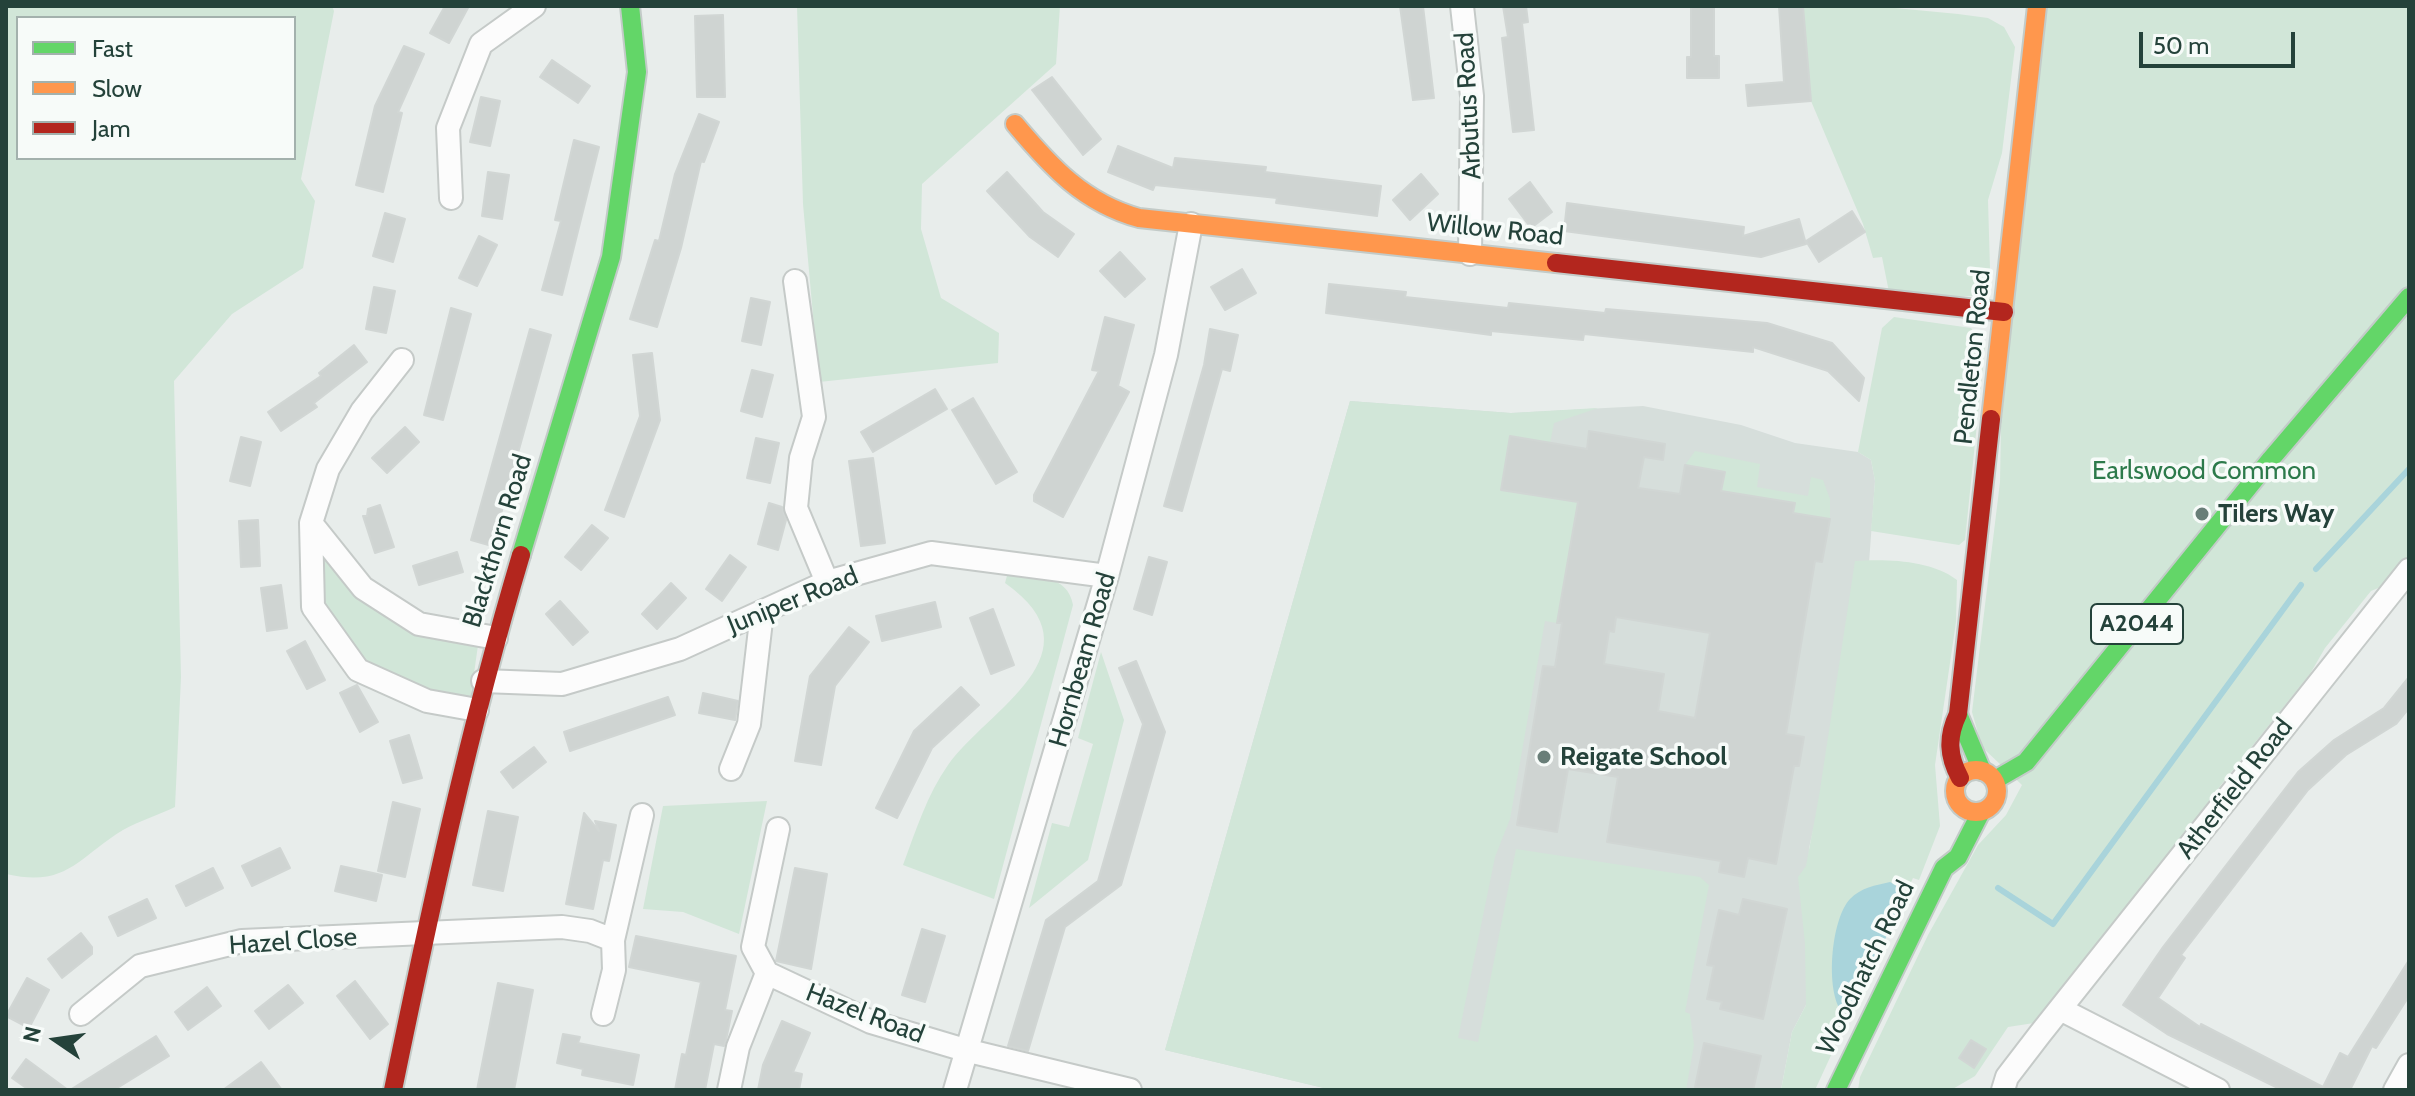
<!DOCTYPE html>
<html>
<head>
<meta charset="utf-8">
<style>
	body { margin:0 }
	#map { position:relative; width:2415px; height:1096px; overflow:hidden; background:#e8edeb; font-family:Cabin,sans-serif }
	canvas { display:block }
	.frame { position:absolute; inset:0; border:8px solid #24423a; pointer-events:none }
	.legend { position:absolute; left:16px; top:16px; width:280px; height:144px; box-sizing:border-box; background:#f7fbf9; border:2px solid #a3b1ad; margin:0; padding:10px 14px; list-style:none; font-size:24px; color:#24423a }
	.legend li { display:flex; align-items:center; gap:16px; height:40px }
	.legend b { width:40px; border:2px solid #a3b1ad }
	.north { position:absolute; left:16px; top:1000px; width:80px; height:80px; -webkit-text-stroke:6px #f7fbf9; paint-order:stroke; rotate:283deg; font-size:22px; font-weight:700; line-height:32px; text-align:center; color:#24423a }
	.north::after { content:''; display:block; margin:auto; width:28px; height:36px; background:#24423a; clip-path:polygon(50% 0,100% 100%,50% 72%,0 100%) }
	.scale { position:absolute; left:2139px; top:32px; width:156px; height:36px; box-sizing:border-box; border:4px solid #24423a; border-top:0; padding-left:10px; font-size:24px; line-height:28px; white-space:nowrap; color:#24423a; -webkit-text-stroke:6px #f7fbf9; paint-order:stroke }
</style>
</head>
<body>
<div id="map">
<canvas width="2415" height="1096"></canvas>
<div class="frame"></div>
<ul class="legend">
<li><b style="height:10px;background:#63d668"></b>Fast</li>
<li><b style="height:10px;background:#ff974d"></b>Slow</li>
<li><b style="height:10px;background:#b3261e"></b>Jam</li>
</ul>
<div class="north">N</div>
<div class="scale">50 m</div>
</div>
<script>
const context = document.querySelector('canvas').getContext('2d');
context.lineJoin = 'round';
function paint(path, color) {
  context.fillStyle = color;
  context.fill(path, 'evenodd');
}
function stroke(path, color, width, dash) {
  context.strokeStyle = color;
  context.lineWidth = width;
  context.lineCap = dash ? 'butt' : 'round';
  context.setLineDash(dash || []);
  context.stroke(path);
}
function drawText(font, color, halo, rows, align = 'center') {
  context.font = font + ' Cabin,sans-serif';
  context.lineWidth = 7;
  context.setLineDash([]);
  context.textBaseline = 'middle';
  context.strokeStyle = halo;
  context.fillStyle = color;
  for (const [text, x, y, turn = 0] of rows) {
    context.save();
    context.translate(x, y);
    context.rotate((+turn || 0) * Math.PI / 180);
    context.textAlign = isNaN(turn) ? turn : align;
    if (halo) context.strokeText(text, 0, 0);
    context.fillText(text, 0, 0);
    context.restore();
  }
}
const built = new Path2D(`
	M1350,401L1511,413L1643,406L1741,425L1795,443L1858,452L1871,460L1875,481L1866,604L1809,848L1806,1005L1792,1032L1781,1090H1332L1165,1050Z`);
const green = new Path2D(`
	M6,6H332L334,11L301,179L315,201L303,268L232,314L174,381L181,677L175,807C158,815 139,821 123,830C77,858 67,888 6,874ZM18,18H294V158H18Z
	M797,6H1060L1056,64L922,184L921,229L941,298L999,333L998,363L819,382L803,204Z
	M1803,6H1874L1958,14L1988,18L2004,27L2015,47L2002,153L1988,200L1990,269L1986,296L1890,297L1882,257L1873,258L1863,224L1811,101Z
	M2044,6H2409V557L2383,586L2371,591L2325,648L2310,674L2221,785L2047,1021L2008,1027L1975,1076L1951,1090H1858L1860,1077L1928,935L1978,845L2006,815L2022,785L1982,747L1972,712L2000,482L2001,426Z
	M1894,317L1971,328L1985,346L1965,540L1959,545L1871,531L1875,481L1871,460L1858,452L1882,328Z
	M1350,401L1511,413L1598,408L1554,423L1550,443L1510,437L1501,490L1581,482L1557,623L1545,621L1510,819L1495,857L1458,1038L1478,1042L1516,849L1700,877L1709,885L1685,1012L1690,1014L1694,1045L1686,1090H1332L1165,1050Z
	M1695,451L1760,464L1757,487L1808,496L1811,477L1823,480L1830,499V519L1793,513L1795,503L1721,491L1724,472L1685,465Z
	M316,535L358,589L479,638L470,702L430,698L363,667L320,606Z
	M1855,561C1887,559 1931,560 1957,580L1956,622L1935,765L1940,826L1919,880L1913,878L1815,1090H1781L1792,1032L1806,1005L1805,944L1798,877L1806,866L1819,796Z
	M1008,572C1034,577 1068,574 1073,605L994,899L903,865C916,830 927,795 948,765C988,709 1104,653 1005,583Z
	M1101,652L1124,720L1088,860L1029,908L1052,823L1069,827L1093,744L1078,738Z
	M767,801L739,934L683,912L643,909L663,806Z`);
const water = new Path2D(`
	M1890,882L1905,891L1902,906L1848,1012H1842C1825,991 1831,919 1850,899C1860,888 1876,885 1890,882Z`);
const stream = new Path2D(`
	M2316,569L2409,469
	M1998,888L2053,924L2301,585`);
const building = new Path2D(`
	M445,6H469L449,43L430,33Z
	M1400,6H1423L1434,98L1413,100Z
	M1503,6H1526L1528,22L1522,23L1534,130L1513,132L1502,38L1508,37Z
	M1691,6H1714V56H1719V78H1687V57H1691Z
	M1779,6H1803L1811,101L1748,106L1746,85L1784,82Z
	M723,15L725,97H697L695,16Z
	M404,46L424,54L398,112L402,113L383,192L356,185L375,106Z
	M552,60L590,86L578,103L540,77Z
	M1052,77L1101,139L1083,155L1032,90Z
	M481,97L500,101L490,146L470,142Z
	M699,114L719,122L704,162L701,161L681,248L657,327L630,319L655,240L659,241L675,174Z
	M574,140L599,147L562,295L542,290L561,221L555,220Z
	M1118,146L1173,168L1175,158L1266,167L1265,172L1381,186L1377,216L1276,203L1277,198L1155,185L1153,190L1108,172Z
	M488,172L509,175L502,219L482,216Z
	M1007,172L1043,212L1074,234L1058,257L1030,237L987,191Z
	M1421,174L1438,194L1410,220L1393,200Z
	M1530,182L1552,212L1531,228L1509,199Z
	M1567,203L1744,227L1743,236L1799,219L1806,244L1761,257L1564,231Z
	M1852,211L1865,232L1819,262L1806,241Z
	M385,213L405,219L393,262L373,256Z
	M479,236L497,245L477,286L459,278Z
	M1120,252L1145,279L1125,297L1100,271Z
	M1242,269L1256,293L1225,310L1211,287Z
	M1329,284L1406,292L1405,297L1508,308L1509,303L1605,313L1606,309L1767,323L1832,343L1864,378L1859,401L1828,371L1753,347V352L1584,334L1583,340L1491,331V335L1326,313Z
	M374,287L395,291L386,333L366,329Z
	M751,298L770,302L761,345L742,341Z
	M451,308L471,314L443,420L424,415Z
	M1105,317L1134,325L1118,386L1129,392L1063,517L1034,501V495L1099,371L1092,370Z
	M530,329L551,335L492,546L471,540Z
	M1210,329L1238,335L1230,371L1222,369L1182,511L1164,506L1204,365Z
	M354,345L367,362L314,403L317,407L281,431L268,412L321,376L319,373Z
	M652,353L660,420L624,517L605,510L640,416L633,355Z
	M752,370L773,375L762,417L741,411Z
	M935,389L947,409L873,452L861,432Z
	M973,398L1017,472L996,484L952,410Z
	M405,427L419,442L387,473L372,458Z
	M1589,431L1665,444L1663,460L1644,457L1638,488L1680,494L1685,465L1725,472L1721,491L1795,503L1793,513L1830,519L1822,562L1815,561L1786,734L1804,737L1799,766H1794L1776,864L1748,858L1744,877L1719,872L1721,861L1607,842L1618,777L1568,769L1557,832L1517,825L1543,666L1555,667L1562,623H1557L1578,502L1501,490L1510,436L1587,449ZM1616,617L1710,633L1695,718L1658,711L1664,674L1604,664L1609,631L1614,632Z
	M241,437L261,442L250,486L230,481Z
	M756,438L779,443L770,483L747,478Z
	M873,458L885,543L861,546L849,461Z
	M769,503L782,507L786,520L778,550L758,544Z
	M380,505L394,547L375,553L363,516H367L368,509Z
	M258,520L260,566L241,567L239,521Z
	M592,525L608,538L581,570L565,557Z
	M457,552L463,572L419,585L413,566Z
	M730,555L746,567L722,601L706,589Z
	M1149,557L1167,562L1152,615L1134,609Z
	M671,583L686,598L657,629L642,614Z
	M281,585L287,628L267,631L261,588Z
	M560,601L588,632L573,645L546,614Z
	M935,602L941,627L882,641L876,616Z
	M993,609L1014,665L991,674L970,618Z
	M849,627L869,642L835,686L821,765L795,761L810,676Z
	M305,641L325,680L307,689L287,651Z
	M1136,661L1165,732L1121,885L1065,927L1028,1051L1008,1046L1046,920L1098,881L1143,724L1119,668Z
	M2409,677V708L2396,724L2346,755L2308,790L2181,955L2185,958L2158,998L2200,1027L2201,1024L2323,1087L2340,1053L2348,1057L2409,960V996L2376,1048L2372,1046L2350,1090H2282L2167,1034L2123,1005L2163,947L2298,772L2334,740L2384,708Z
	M357,685L378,722L360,732L340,693Z
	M961,687L979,705L932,748L897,818L876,808L914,731Z
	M703,693L738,701L735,720L699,713Z
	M668,697L675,715L570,751L564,732Z
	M409,735L422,778L403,783L390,741Z
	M534,747L546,762L513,788L501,772Z
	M393,802L420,809L405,877L378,871Z
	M488,811L518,817L503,891L473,885Z
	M584,813L599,831L595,821L616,825L609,861L603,860L593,909L566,904Z
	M280,848L290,868L252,886L242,866Z
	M341,866L382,875L376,901L335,891Z
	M213,868L223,888L186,906L176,886Z
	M795,868L827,874L811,969L776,961Z
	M147,899L156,918L118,936L109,917Z
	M1743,899L1787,909L1763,1019L1720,1009L1722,1002L1707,999L1714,966L1707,965L1719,910L1739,915Z
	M922,929L945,936L925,1002L902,995Z
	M81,933L92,947V954L62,978L48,959Z
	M636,936L736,956L725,1010L732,1011L726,1040L724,1046L714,1044L705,1090H675L682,1054L686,1055L701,982L629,967Z
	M27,978L49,990L29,1028L6,1016Z
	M355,981L388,1024L370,1039L337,996Z
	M498,983L533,990L514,1090H477Z
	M288,985L303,1003L269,1029L255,1011Z
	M207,987L221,1006L188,1030L175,1012Z
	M782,1021L810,1033L793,1072L802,1074L799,1090H758L763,1065Z
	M563,1034L580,1037L578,1043L639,1055L633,1085L582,1075L583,1069L557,1063Z
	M156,1036L169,1056L114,1090H70Z
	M1971,1040L1986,1049L1974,1068L1959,1058Z
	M1704,1043L1761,1056L1753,1090L1695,1087Z
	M26,1059L68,1090H29L12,1078Z
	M261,1062L282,1090H223Z`);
const street = new Path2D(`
	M1462,6L1472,96L1470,254
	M451,198L448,128L481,44L534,6
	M795,281L814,417L801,458L796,508L827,582
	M402,360L362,411L328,469L311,523L313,607L358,670L427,701L477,710
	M311,523L363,588L419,624L496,638
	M483,681L562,684L680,649L827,582L931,553L1107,576
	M731,769L749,724L762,612
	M778,829L753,947L767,973L871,1022L965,1050L1130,1090
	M2062,1010L2218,1090
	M81,1014L140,966L242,941L562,927L590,931L613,940L642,815
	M603,1014L614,970L613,940
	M729,1090L738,1047L767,973
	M955,1090L1107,576L1166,355L1191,224
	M2003,1090L2007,1077L2040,1034L2409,570
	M2395,1090L2409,1065`);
const fast = new Path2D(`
	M521,555L611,257L637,72L630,6
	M1958,714L1982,771
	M1995,780L2026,762L2271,459L2409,297
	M1836,1090L1944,868L1958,857L1981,812`);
const slow = new Path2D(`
	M1015,124C1051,167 1084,203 1139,218L1556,263
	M1991,419L2037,6
	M1955 791a21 21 0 1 1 42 0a21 21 0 1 1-42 0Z`);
const jam = new Path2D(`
	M1556,263L2004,312
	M1960,778C1948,756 1947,737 1958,714L1991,419
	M393,1090C430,910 468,732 521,555`);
const markers = [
	[2202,514,8,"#697e78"],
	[1544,757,8,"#697e78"]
];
const shields = [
	[2137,624,92]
];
const shieldNames = [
	["A2044",2137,624]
];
const streetNames = [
	["Arbutus Road",1469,106,-93],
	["Willow Road",1495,230,6],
	["Pendleton Road",1973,357,-84],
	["Blackthorn Road",498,541,-73],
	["Juniper Road",793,601,-22],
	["Hornbeam Road",1083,660,-74],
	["Atherfield Road",2235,789,-52],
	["Hazel Close",293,942,-4],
	["Woodhatch Road",1866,968,-64],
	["Hazel Road",865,1014,21]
];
const parkNames = [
	["Earlswood Common",2204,471]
];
const poiNames = [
	["Tilers Way",2218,514],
	["Reigate School",1560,757]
];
paint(built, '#d6dedb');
paint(green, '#d1e6d8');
paint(water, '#a9d4db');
stroke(stream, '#a9d4db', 6);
paint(building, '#cfd4d2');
stroke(building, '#d1d6d4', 2);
stroke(street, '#c5cac8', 26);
stroke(fast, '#c3cbc8', 22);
stroke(slow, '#c3cbc8', 22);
stroke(jam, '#c3cbc8', 22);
stroke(street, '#fcfcfc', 22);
stroke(fast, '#63d668', 18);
stroke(slow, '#ff974d', 18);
stroke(jam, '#b3261e', 18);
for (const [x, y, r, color] of markers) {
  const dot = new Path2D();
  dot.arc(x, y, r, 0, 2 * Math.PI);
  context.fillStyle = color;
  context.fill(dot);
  stroke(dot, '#f7fbf9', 3);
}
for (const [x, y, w] of shields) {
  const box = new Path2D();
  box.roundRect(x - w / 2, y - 20, w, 40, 6);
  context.fillStyle = '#f7fbf9';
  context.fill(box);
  stroke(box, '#24423a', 2);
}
drawText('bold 24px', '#24423a', null, shieldNames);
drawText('26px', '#24423a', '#f7fbf9', streetNames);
drawText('26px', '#2d7a4b', '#f7fbf9', parkNames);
drawText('bold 26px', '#24423a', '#f7fbf9', poiNames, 'left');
</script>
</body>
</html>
